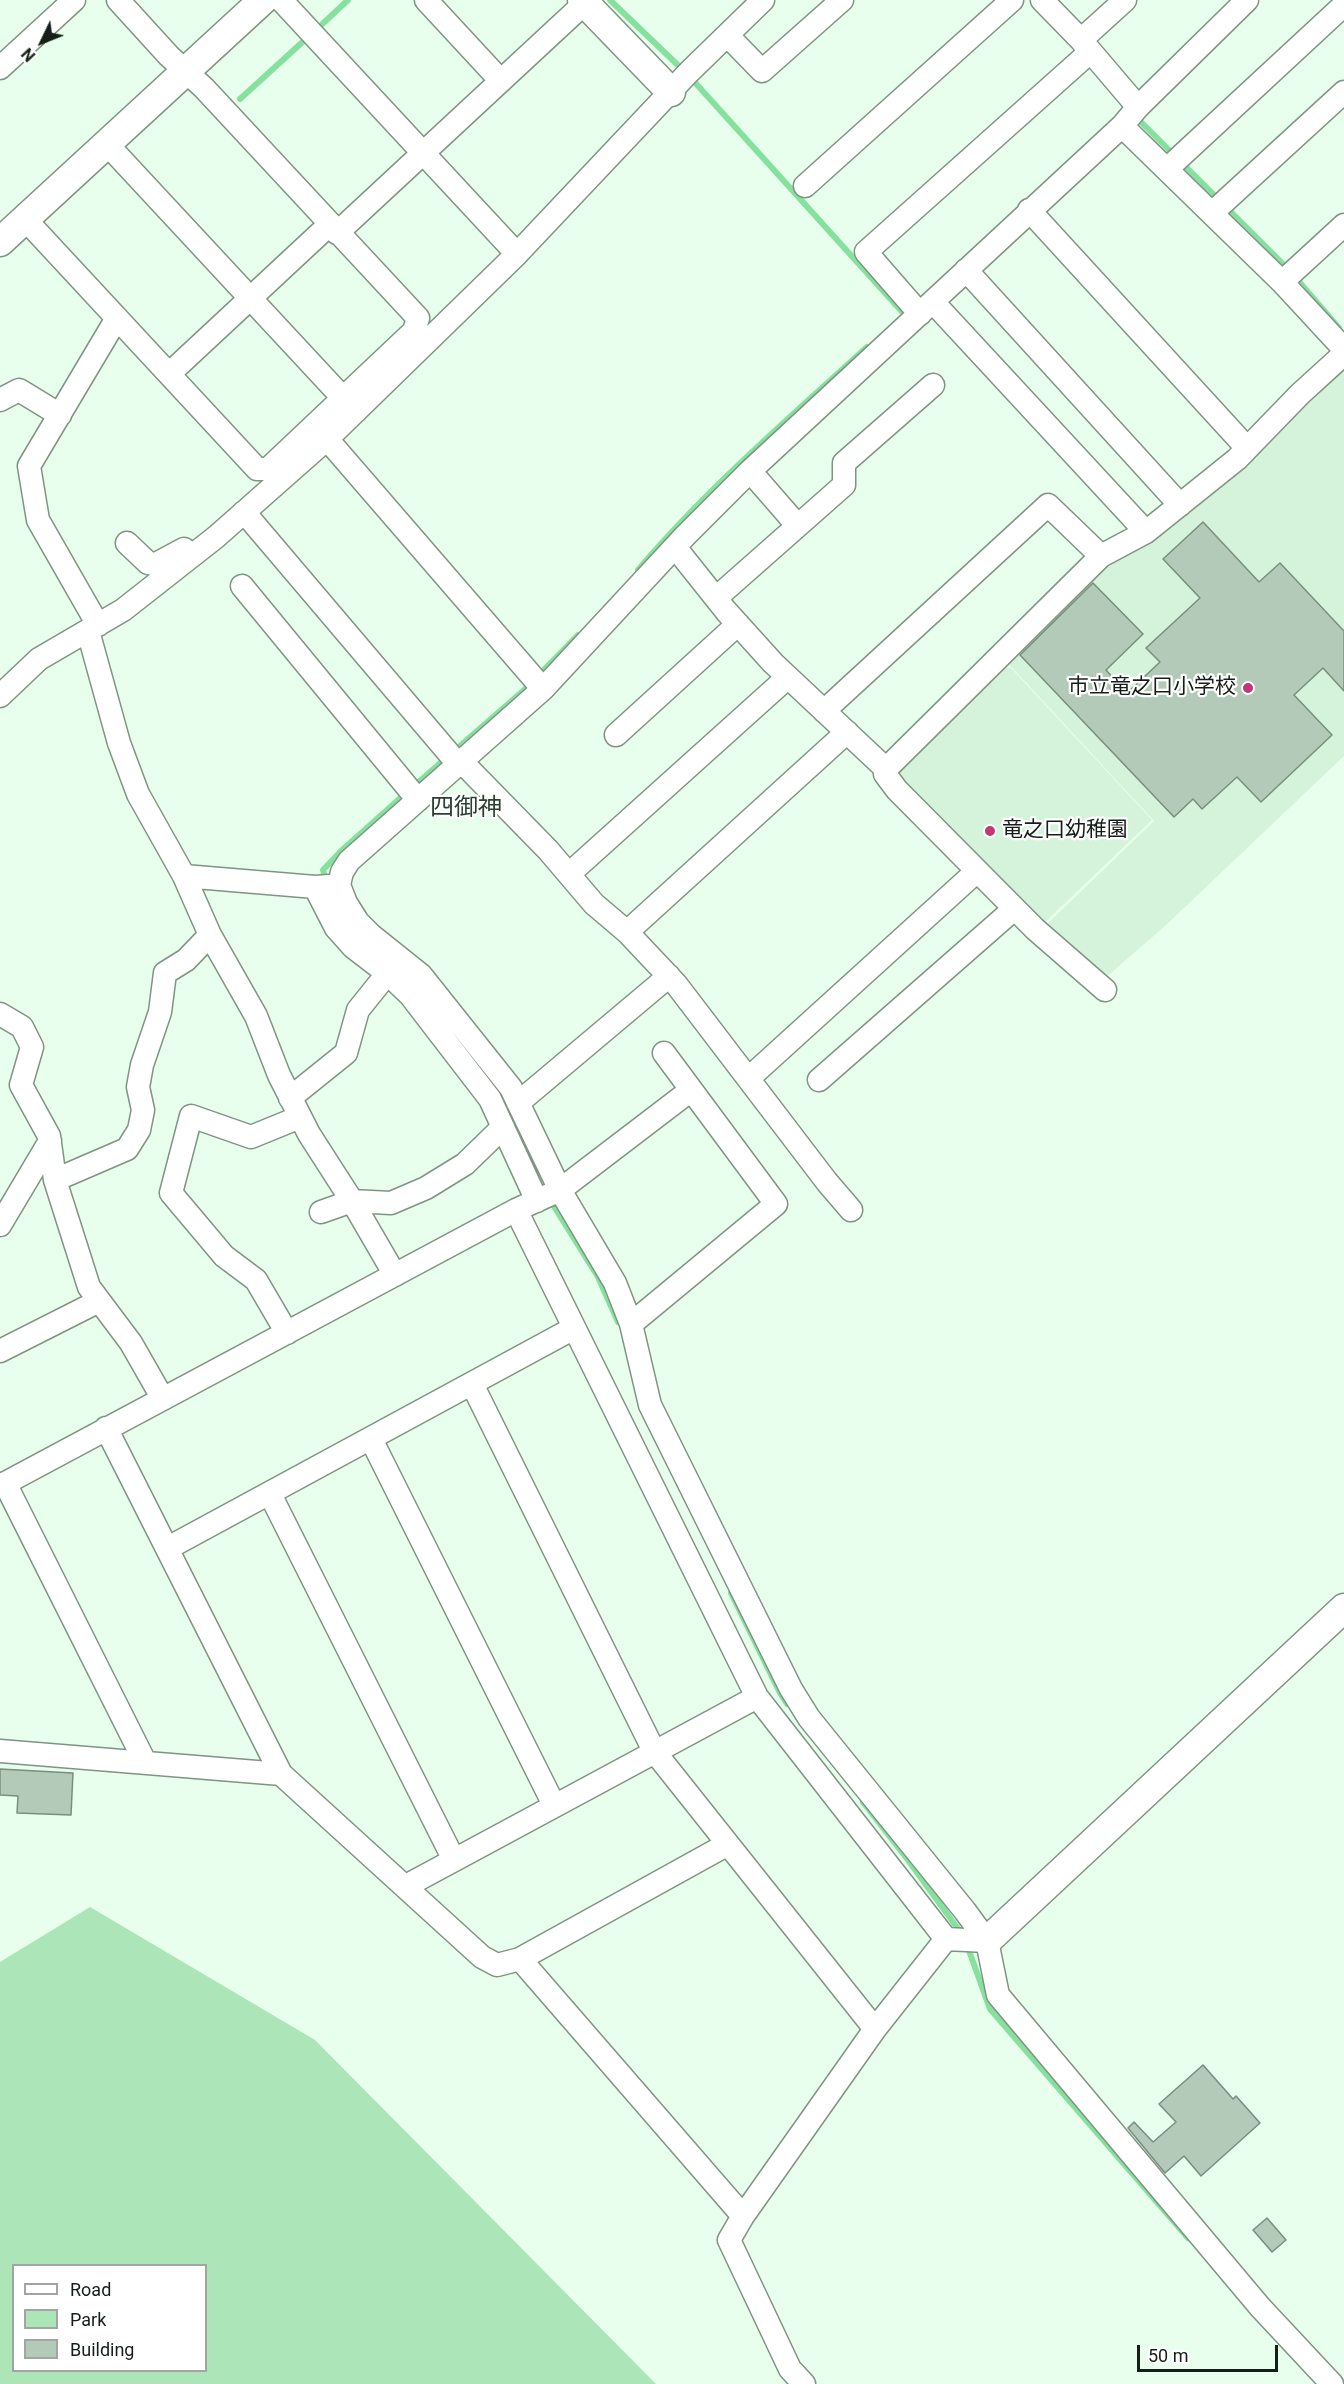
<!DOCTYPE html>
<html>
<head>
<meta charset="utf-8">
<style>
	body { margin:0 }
	#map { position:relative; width:1344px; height:2384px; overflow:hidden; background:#e7ffec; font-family:Roboto,sans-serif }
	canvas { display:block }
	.legend { position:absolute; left:12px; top:2264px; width:195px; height:108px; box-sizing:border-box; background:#fff; border:2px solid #a2a5a3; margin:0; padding:8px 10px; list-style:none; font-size:18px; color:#161e18 }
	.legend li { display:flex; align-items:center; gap:12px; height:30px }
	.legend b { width:30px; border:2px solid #a2a5a3 }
	.north { position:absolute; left:12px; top:12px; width:60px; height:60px; -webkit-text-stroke:4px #fff; paint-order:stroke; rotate:227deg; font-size:16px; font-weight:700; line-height:24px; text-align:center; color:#161e18 }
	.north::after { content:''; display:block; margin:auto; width:21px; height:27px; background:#161e18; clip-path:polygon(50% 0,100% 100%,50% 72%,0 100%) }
	.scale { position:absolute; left:1137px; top:2345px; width:141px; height:27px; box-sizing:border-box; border:3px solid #161e18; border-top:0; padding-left:8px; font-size:18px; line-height:21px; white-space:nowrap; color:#161e18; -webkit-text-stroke:4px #fff; paint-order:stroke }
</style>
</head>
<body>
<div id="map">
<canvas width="1344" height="2384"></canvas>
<ul class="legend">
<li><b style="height:8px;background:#fff"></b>Road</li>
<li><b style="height:16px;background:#abe5b8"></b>Park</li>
<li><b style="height:16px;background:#b4cab8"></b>Building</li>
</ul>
<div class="north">N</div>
<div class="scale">50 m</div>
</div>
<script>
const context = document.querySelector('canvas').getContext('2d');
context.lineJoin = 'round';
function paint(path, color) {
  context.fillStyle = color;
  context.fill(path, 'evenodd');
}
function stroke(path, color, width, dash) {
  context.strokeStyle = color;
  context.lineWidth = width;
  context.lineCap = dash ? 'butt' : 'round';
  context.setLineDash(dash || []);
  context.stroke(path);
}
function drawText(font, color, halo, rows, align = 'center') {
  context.font = font + ' Roboto,"Noto Sans JP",sans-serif';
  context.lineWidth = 4.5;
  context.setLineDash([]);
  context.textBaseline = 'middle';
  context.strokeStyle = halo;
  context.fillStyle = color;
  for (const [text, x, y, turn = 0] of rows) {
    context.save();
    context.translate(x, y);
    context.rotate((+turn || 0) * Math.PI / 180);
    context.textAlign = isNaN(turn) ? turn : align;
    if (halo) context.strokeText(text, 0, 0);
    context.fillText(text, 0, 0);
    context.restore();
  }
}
const built = new Path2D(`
	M1335,370H1344V756L1165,926L1104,979L1045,926L1154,821L1006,661L1099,569Z
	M1003,667L1011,668L1152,820L1042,925L893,775Z`);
const green = new Path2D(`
	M90,1907L315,2040L656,2384H0V1962ZM14,2266H206V2370H14Z`);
const stream = new Path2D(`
	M610,0L683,70
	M316,30L348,0
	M690,77L904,314
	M240,99L308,37
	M1142,123L1288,269
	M1295,277L1339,328
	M638,570C707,489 788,419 867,347
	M414,786L523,691L578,635
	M326,881L323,870L341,851L406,793
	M482,1071L501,1093L512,1120
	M550,1200L598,1277L618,1322
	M731,1593L780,1693L787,1704
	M863,1802L908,1860L961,1933
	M967,1945L990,2009L1188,2238`);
const building = new Path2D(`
	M1203,522L1259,582L1280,563L1344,631V691L1323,668L1294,695L1332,735L1261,802L1237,777L1202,809L1193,799L1174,817L1020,655L1093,583L1143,634L1106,670L1127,693L1160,662L1146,648L1200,598L1163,559Z
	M0,1769L73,1773L71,1815L17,1813L18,1796L0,1795Z
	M1203,2065L1233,2099L1236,2096L1260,2123L1201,2176L1184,2156L1165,2173L1128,2128L1134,2122L1153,2142L1176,2122L1159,2104Z
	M1267,2218L1286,2240L1272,2252L1253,2230Z`);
const minor = new Path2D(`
	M281,0L517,254
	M426,0L501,81
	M1042,0L1081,40L1138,107
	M1247,0L1138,107L1122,126L750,471L685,536L543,689L349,861L342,872L339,885L346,903L358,922L371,935L421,975L511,1088L560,1190L615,1283L631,1324L650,1405L791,1689L809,1718L965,1911L987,1941L998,1995L1260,2307L1332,2384
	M728,36L762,71L842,0
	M1081,40L1125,0
	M0,68L74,0
	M1122,126L1282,282L1344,349
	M106,143L343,398
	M1167,169L1344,5
	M805,186L1012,0
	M1029,210L1247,448
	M1212,213L1344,92
	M25,219L257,469H268L414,331L418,318L204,88L169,56L118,0
	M337,233L588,0
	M966,270L1180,505
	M1282,282L1344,225
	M933,302L1146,532
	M920,314L866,252L1090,52
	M169,374L329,225
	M0,400L19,390L60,415
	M327,439L543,689
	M750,471L797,525
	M244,512L458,764
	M127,543L148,563L156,564L184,549
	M675,547L726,611L773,663L886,769L1101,556L1146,532L1237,459L1300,394L1344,354
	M242,586L418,800
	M716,598L844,485V463L933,385
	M98,625L38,520L29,466L117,318
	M88,631L119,743L138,794L184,876L210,935L256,1016L279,1075L309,1134L352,1201L395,1275
	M0,696L39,659L123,610L216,537L327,439L517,254L689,72L763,0
	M824,711L1048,505L1101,556
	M616,735L738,624
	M461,761L548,850L594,904L627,932L676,984L827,1182L851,1210
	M886,769L885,774L897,790L1035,929L1105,990
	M569,874L788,677
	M184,876L315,887L329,886
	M315,887L336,928L353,947L387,973L410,995L490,1099L537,1201
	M627,932L847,732
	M0,1014L22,1027L32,1047L21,1085L49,1136L55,1180L89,1287L131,1343L163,1399
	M749,1078L977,871
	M819,1080L1014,909
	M290,1098L346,1053L358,1010L395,964
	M518,1103L669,976
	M55,1180L127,1149L139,1130L143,1110L138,1087L142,1065L160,1012L165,973L186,960L210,935
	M516,1210L757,1697L946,1939
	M321,1212L352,1201L391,1203L426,1188L465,1164L503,1127
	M0,1225L50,1141
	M631,1324L776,1204L664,1053
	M287,1333L256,1280L224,1256L171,1193L191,1116L251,1137L300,1117
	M0,1351L99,1301
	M472,1384L654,1751L875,2029
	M106,1428L281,1774L482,1957L497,1965L520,1959L743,2216
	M371,1439L554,1805
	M5,1483L145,1762
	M0,1486L516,1210L560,1190L691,1090
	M270,1494L454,1860
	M168,1548L574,1328
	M0,1751L281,1774
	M406,1886L757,1697
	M520,1959L728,1844
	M804,2384L790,2369L729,2240L743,2216L875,2029L946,1939L987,1941`);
const tertiary = new Path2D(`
	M582,0L671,92
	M0,242L263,0
	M987,1941L1344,1608`);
const markers = [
	[1248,688,6,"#c3386e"],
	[990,831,6,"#c3386e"]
];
const poiNames = [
	["市立竜之口小学校",1236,688],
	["竜之口幼稚園",1002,831,"left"]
];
const quarterNames = [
	["四御神",466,809]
];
paint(built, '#d5f2da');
paint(green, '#abe5b8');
stroke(stream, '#87e19e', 6);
paint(building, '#b4cab8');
stroke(building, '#798e7d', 1.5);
stroke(minor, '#7f9483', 25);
stroke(tertiary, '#7f9483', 31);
stroke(minor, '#fff', 22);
stroke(tertiary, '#fff', 28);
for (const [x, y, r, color] of markers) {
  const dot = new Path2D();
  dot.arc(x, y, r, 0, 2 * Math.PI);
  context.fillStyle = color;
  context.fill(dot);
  stroke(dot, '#fff', 2);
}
drawText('21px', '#161e18', '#fff', poiNames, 'right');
drawText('24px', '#2d4031', '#fff', quarterNames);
</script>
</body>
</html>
